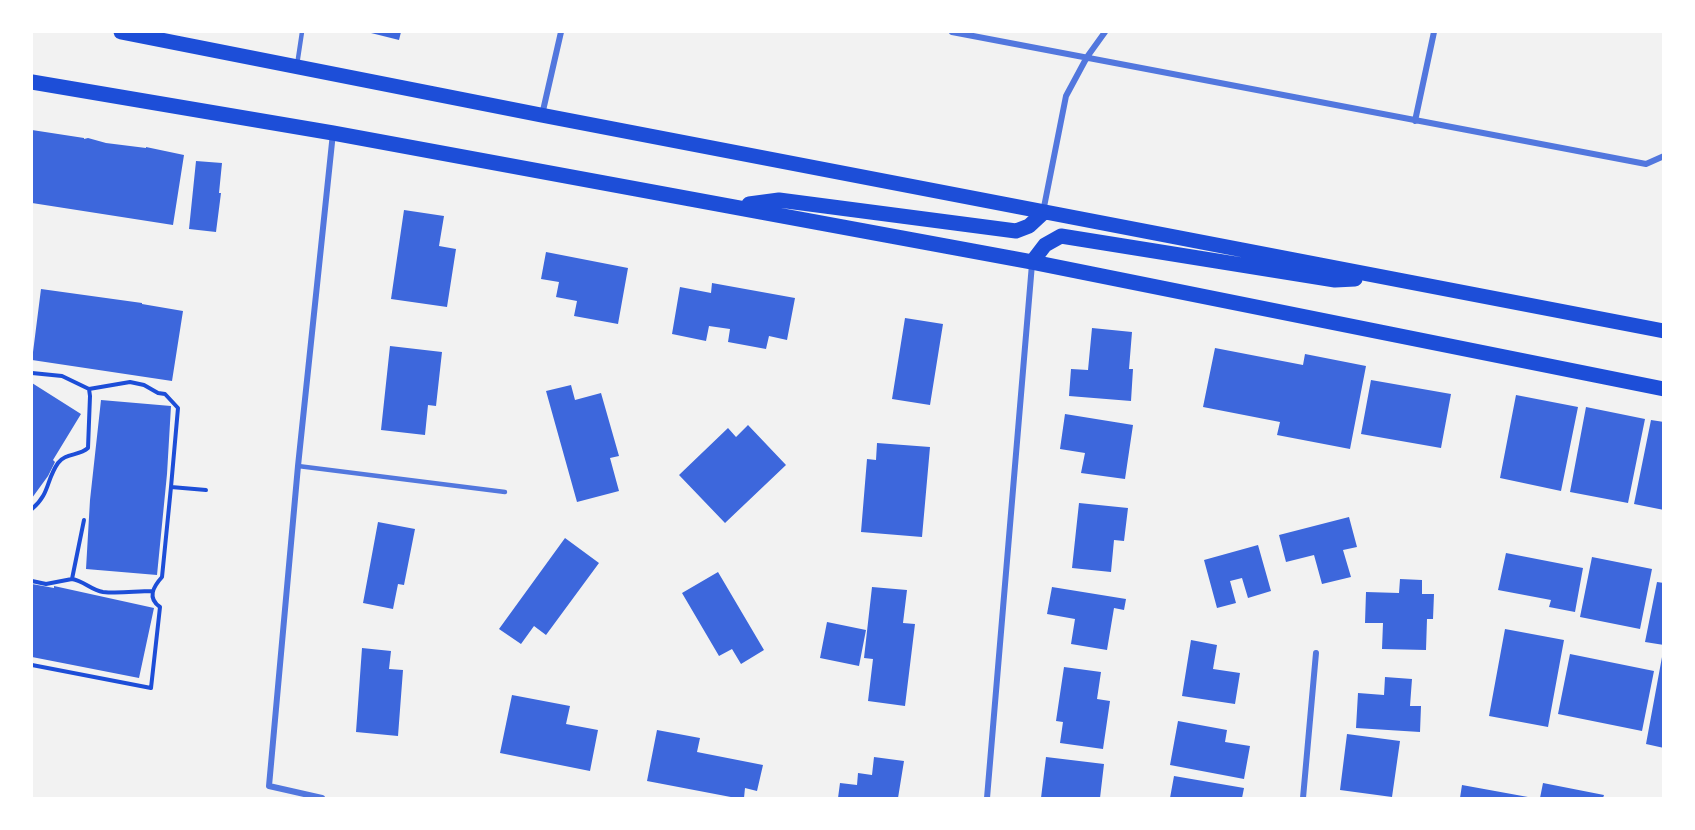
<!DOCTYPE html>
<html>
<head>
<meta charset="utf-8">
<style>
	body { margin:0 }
	#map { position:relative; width:1695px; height:830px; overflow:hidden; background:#f2f2f2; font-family:Barlow,sans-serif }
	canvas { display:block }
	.frame { position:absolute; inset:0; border:33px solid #fff; pointer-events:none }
</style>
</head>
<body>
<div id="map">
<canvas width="1695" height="830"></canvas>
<div class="frame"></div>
</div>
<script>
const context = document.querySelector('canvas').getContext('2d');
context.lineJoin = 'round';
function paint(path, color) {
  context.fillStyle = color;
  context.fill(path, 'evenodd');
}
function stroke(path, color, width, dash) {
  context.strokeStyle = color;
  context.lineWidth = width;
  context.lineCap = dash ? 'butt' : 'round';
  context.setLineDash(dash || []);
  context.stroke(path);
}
const building = new Path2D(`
	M367,32H401L399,40Z
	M32,130L84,138V139L88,138L106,143L146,148V147L184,155L173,225L32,203Z
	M196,161L222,163L219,193H221L216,232L189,229Z
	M404,210L444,216L439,246L456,249L447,307L391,299Z
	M546,252L628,268L618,324L574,316L577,301L556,297L559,282L541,279Z
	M712,283L795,298L787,340L769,336L766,349L728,342L730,329L709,326L706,341L672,334L680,287L711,293Z
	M41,289L142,303V304L183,311L172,381L32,360Z
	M905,318L943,324L930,405L892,399Z
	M1092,328L1132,332L1129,369H1133L1131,401L1069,396L1071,369L1088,370Z
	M390,346L442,352L436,406L428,405L425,435L381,430Z
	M1215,348L1303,365L1305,354L1366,366L1350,449L1277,435L1280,422L1203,407Z
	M1371,380L1451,394L1441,448L1361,434Z
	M32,383L81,414L53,460L55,462L48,476L32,498Z
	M571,385L575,400L601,393L619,456L610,458L619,491L577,502L546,391Z
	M1516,395L1578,407L1561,491L1500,478Z
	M101,400L171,406L167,474L157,575L86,569L90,500Z
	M1586,407L1645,419L1628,503L1570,492Z
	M1065,414L1133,425L1125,479L1081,473L1085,453L1060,449Z
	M1651,420L1664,422V510L1634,504Z
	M748,425L786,465L725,523L679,475L728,428L736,437Z
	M877,443L930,447L922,537L861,532L867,459L876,460Z
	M1079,503L1128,508L1124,541L1114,540L1111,572L1072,568Z
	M1349,517L1357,547L1343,550L1351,577L1322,584L1314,555L1286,562L1279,535Z
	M378,522L415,529L404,585L398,584L393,609L363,603Z
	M565,538L599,563L546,635L534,626L521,644L499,629Z
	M1258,545L1271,591L1248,598L1242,578L1230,581L1236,603L1217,608L1204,560Z
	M1506,553L1583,568L1575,612L1549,607L1551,600L1498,590Z
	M1592,557L1652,569L1640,629L1580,617Z
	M718,572L764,650L741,664L732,649L719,656L682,593Z
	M1400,579L1422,580V594H1434L1433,619H1427L1426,650L1382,649L1383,623H1365L1366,592L1399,593Z
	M1657,582L1664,583V645L1645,642Z
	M32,584L54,588V586L154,608L139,678L32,657Z
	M872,587L907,590L903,623L915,624L905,706L868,701L873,659L864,658Z
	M1052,587L1126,599L1124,610L1114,608L1107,650L1071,644L1075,619L1047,614Z
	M827,622L866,630L859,666L820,658Z
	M1505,629L1564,640L1548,727L1489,716Z
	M1191,640L1217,645L1213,669L1240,673L1235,704L1182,696Z
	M362,648L391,651L389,669L403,670L398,736L356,732Z
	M1570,654L1654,671L1642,731L1558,714Z
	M1662,657L1664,658V748L1646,744Z
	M1064,667L1101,672L1097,699L1110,701L1103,749L1060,743L1063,722L1056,721Z
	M1385,677L1412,679L1410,706H1421L1420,732L1356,728L1358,693L1384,695Z
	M512,695L570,706L566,724L598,730L590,771L500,753Z
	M1178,721L1227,730L1225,742L1250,746L1244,779L1170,765Z
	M657,730L700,738L697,752L763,765L757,791L745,788L744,798H736L647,781Z
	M1347,734L1400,741L1392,797L1340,790Z
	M874,757L904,761L898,798H838L840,783L857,785L858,773L872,775Z
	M1046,757L1104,764L1100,798H1041Z
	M1174,776L1244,788L1242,798H1170Z
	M1543,783L1604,795L1603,798H1540Z
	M1462,785L1528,797V798H1460Z`);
const path = new Path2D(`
	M32,373L62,376L89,389L90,396L88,448C79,456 65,453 58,463C46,480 50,494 32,509
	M89,389L130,382L144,385L158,393L165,394L178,408L171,487L206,490
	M72,579C84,581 91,590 103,592C119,594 136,591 152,591
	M32,581L46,584L72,579L84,520
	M32,665L151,688L160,607C147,598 153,587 162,577L171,487`);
const service = new Path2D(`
	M297,65L302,32
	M298,466L505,492`);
const minor = new Path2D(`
	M952,32L1646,164L1664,156
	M542,115L561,32
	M1415,121L1434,32
	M1043,212L1066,96L1087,57L1105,32
	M322,798L269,786L298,466L333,133
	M987,798L1032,264
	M1303,798L1316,653`);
const primary = new Path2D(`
	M121,32L541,115L1664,331
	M32,82L333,133L1032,262L1664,389
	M749,204L779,200L1016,231L1029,226L1043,213
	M1032,262L1045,245L1061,236L1335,280L1355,279`);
paint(building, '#3d67dc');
stroke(path, '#1d4ed8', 4);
stroke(service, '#5277de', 4.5);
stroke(minor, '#5277de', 6);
stroke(primary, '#1d4ed8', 15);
</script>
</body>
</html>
